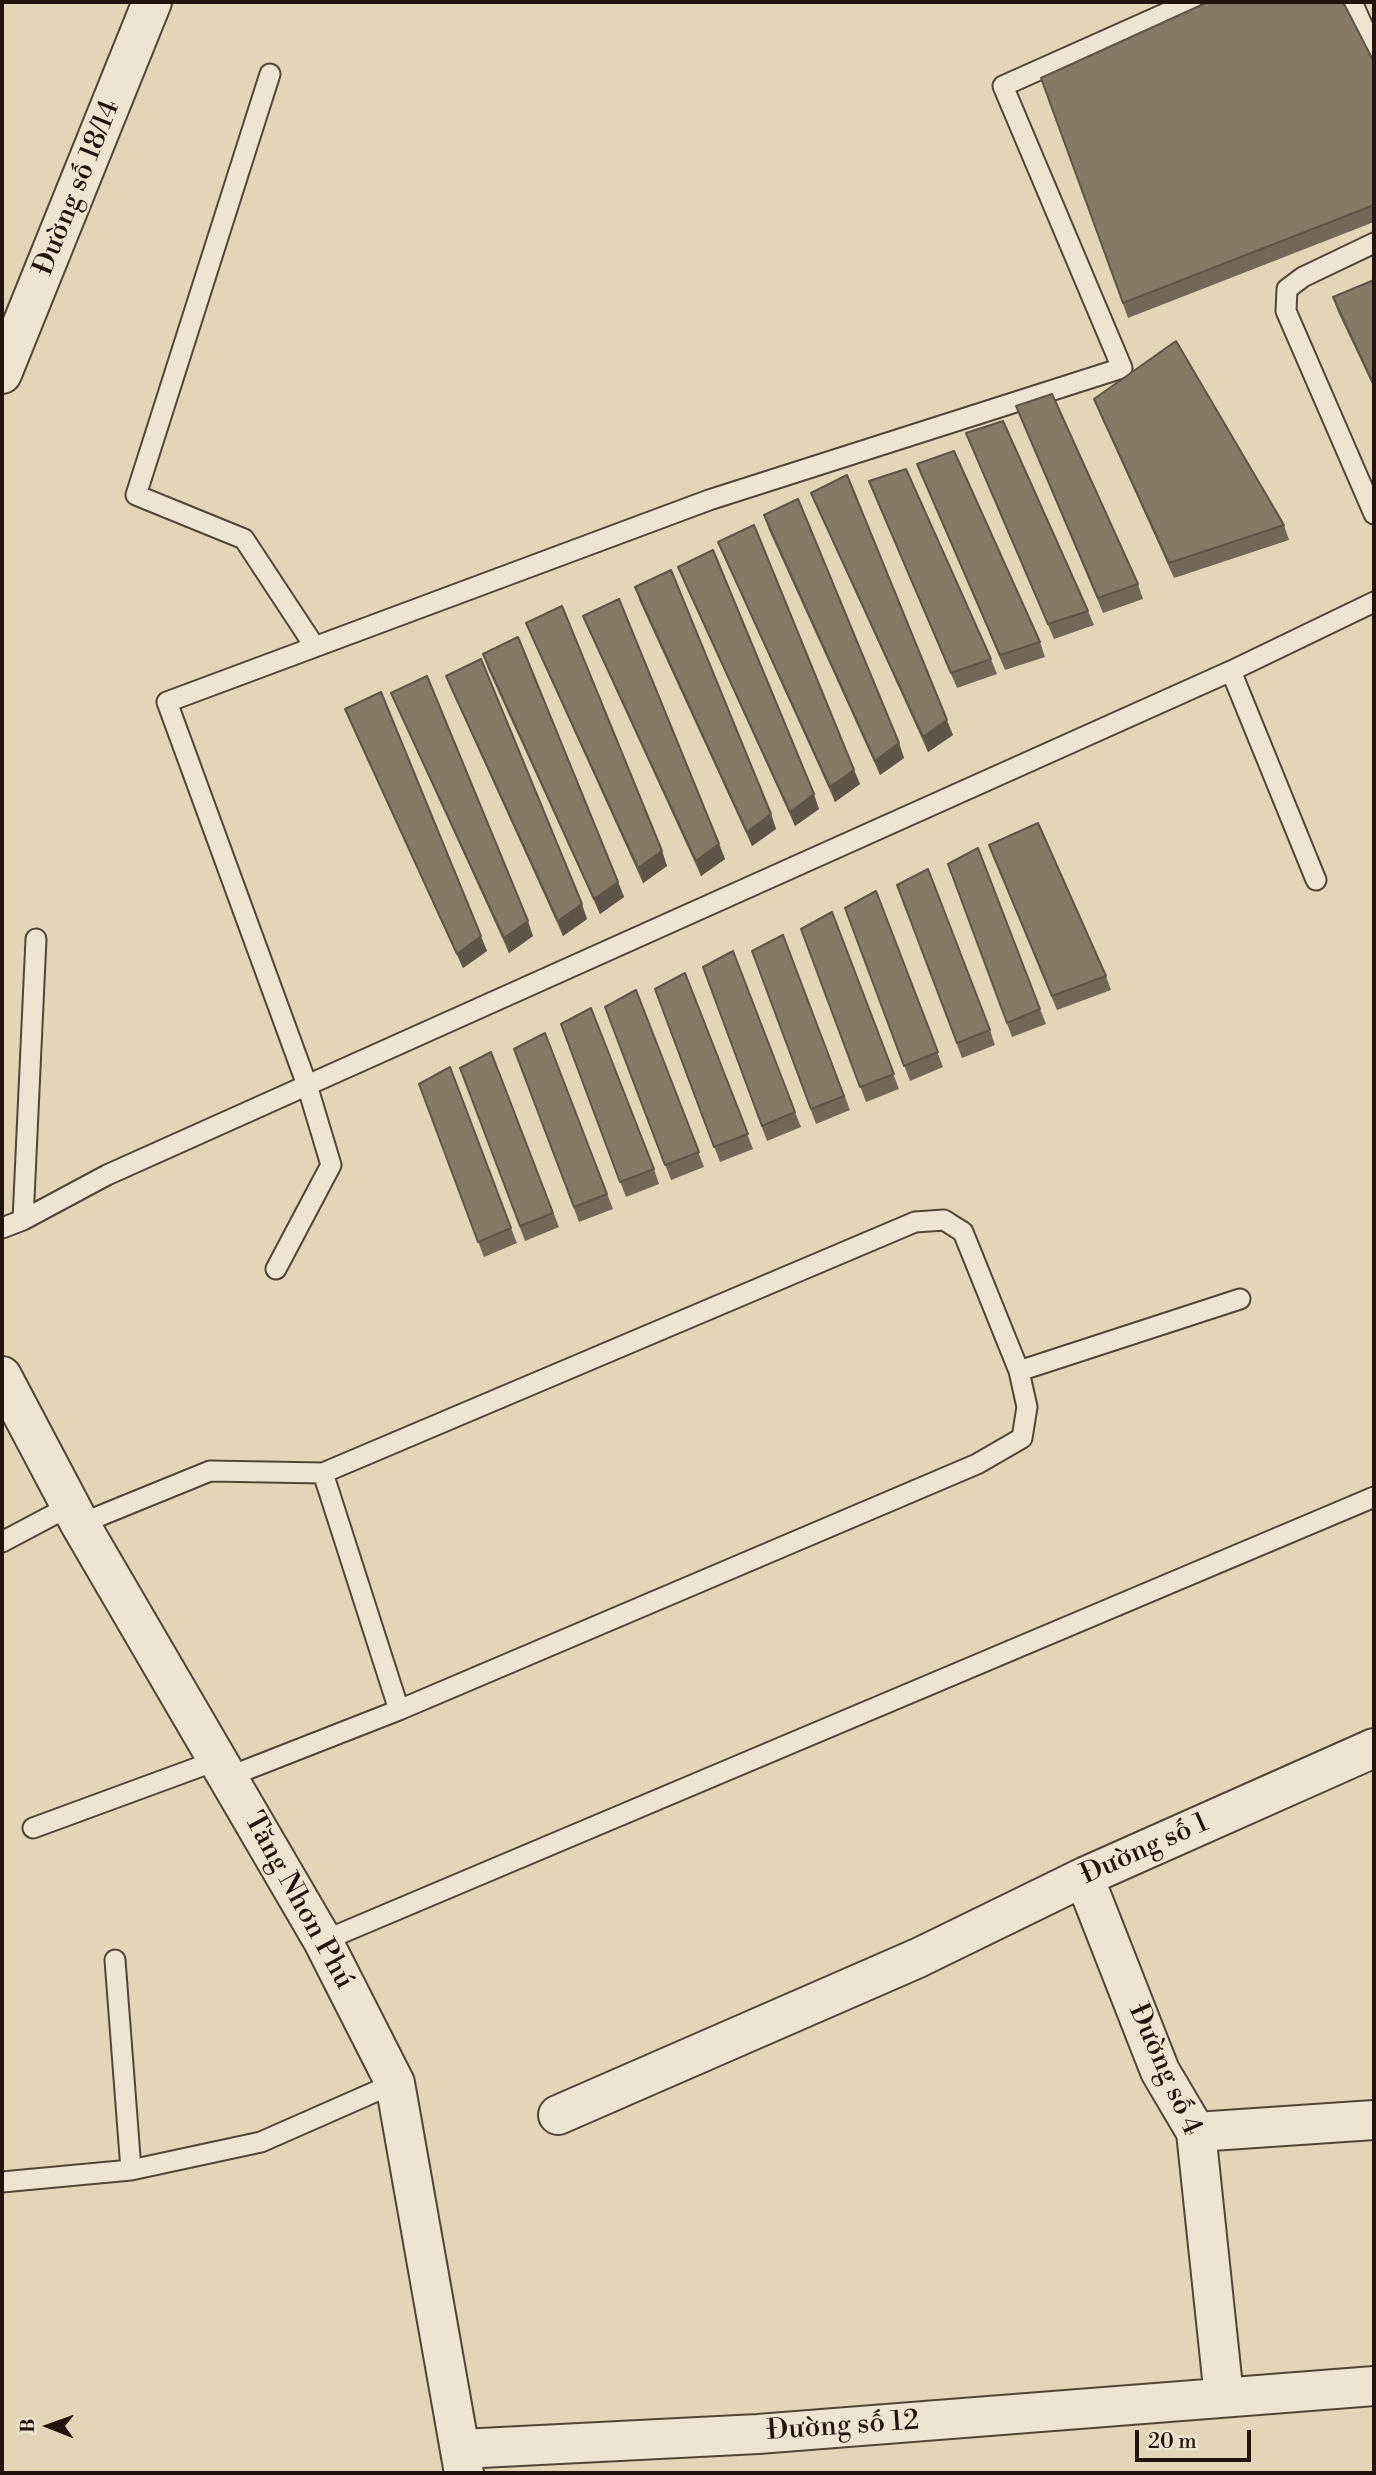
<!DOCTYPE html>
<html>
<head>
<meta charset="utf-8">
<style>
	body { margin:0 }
	#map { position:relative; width:1376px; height:2475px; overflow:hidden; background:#e5d5b8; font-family:"Libre Bodoni",serif }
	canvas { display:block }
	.frame { position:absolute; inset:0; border:4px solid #24130d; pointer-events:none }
	.north { position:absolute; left:14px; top:2391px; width:70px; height:70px; -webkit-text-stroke:5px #eee4d1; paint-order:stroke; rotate:271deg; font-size:19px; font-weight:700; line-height:28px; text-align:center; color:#24130d }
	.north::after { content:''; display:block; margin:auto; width:24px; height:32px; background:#24130d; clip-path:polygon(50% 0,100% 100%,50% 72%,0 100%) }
	.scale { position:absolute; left:1135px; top:2430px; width:116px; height:32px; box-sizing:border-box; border:4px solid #24130d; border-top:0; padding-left:9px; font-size:21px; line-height:24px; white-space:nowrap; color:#24130d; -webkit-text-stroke:5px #eee4d1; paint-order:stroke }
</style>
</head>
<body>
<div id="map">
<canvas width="1376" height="2475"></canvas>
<div class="frame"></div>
<div class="north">B</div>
<div class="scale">20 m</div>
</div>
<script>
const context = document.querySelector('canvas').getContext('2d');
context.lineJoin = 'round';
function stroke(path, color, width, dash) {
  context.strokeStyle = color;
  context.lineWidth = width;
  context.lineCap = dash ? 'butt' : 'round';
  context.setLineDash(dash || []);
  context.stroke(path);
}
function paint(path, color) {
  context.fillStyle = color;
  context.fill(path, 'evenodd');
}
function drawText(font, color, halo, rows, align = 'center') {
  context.font = font + ' "Libre Bodoni",serif';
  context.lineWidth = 5;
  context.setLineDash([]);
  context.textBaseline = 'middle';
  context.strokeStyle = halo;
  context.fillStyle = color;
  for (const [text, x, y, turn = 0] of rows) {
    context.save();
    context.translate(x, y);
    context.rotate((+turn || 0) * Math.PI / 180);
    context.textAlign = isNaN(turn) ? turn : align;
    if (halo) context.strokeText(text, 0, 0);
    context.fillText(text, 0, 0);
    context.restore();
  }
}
const service = new Path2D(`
	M1352,2L1374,51
	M270,74L136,495L244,539L315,647
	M1374,243L1303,277L1287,289L1286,311L1374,514
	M1231,671L1316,880
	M23,1220L36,939
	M2,1228L23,1220L107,1175L1231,671L1374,602
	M276,1269L331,1165L307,1085L167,702L709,500L1122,368L1003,86L1191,2
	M1019,1371L1240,1299
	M323,1473L399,1710
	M80,1524L210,1471L323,1473L915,1222L944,1220L963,1232L1019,1371L1027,1407L1022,1438L977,1464L399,1710L228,1777
	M2,1542L70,1506
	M33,1828L218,1760
	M323,1941L1374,1497
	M115,1960L131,2170
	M2,2182L131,2170L261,2142L395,2083`);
const minor = new Path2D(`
	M2,374L152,2
	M1084,1877L1160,2071L1196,2132L1224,2397
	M558,2115L918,1958L1084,1877L1374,1748
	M1196,2132L1374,2120
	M461,2449L758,2434L1374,2386`);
const tertiary = new Path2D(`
	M2,1376L80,1524L323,1941L395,2083L464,2473`);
const wall = new Path2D(`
	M1374,62V222L1128,318L1041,78Z
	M1374,280V388L1338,312L1333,297Z
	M1094,399L1284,525L1289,540L1174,578L1100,414Z
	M1016,406L1138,584L1143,599L1103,613Z
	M966,433L1088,611L1094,625L1054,639Z
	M917,464L1040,642L1045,657L1005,670Z
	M869,481L991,659L997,674L957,688Z
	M811,493L953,735L928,752L817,507Z
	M764,515L899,743L904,758L880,775L769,530Z
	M718,542L854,770L860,784L835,802L724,556Z
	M678,567L819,809L795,826L684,582Z
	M635,587L771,814L776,829L752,846L640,602Z
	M583,616L719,844L725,859L701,876L589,631Z
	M526,623L662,851L667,866L643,883L532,638Z
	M483,654L618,882L624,897L600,914L488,669Z
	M446,676L587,919L563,936L452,691Z
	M391,693L533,936L509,953L397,707Z
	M345,709L487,951L463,968L351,724Z
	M989,845L1106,976L1111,990L1057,1010Z
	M948,864L1040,1009L1046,1024L1012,1037Z
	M897,885L990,1030L995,1045L962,1058Z
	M876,891L943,1067L910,1081L845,908Z
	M832,912L899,1089L866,1102L801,929Z
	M783,935L850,1110L816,1124L752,951Z
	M703,967L795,1112L801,1127L767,1141Z
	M685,973L753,1149L720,1162L655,989Z
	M636,990L704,1167L671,1180L605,1007Z
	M561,1024L654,1169L659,1184L626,1197Z
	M545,1033L613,1209L579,1222L514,1049Z
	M491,1052L559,1227L525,1241L460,1068Z
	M419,1084L511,1228L517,1243L484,1257Z`);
const shadedWall = new Path2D(`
	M947,720L953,735L928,752L923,737Z
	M899,743L904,758L880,775L875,761Z
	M854,770L860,784L835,802L830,787Z
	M814,794L819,809L795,826L790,812Z
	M771,814L776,829L752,846L747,832Z
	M719,844L725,859L701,876L696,861Z
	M662,851L667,866L643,883L638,868Z
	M618,882L624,897L600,914L594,899Z
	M582,904L587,919L563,936L558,921Z
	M528,921L533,936L509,953L504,938Z
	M481,936L487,951L463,968L457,954Z`);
const building = new Path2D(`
	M1208,2H1343L1374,62V205L1123,303L1041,78Z
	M1374,280V385L1333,297Z
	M1176,341L1284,525L1169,563L1094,399Z
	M1052,394L1138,584L1098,598L1016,406Z
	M1003,421L1088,611L1048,624L966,433Z
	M954,451L1040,642L1000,655L917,464Z
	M906,469L991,659L951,673L869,481Z
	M847,475L947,720L923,737L811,493Z
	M798,499L899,743L875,761L764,515Z
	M754,525L854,770L830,787L718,542Z
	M713,550L814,794L790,812L678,567Z
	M671,570L771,814L747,832L635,587Z
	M619,599L719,844L696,861L583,616Z
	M562,606L662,851L638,868L526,623Z
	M518,637L618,882L594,899L483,654Z
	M481,659L582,904L558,921L446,676Z
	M427,676L528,921L504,938L391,693Z
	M381,692L481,936L457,954L345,709Z
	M1038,823L1106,976L1052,996L989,845Z
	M978,848L1040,1009L1007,1023L948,864Z
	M928,869L990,1030L957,1043L897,885Z
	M876,891L938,1052L904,1066L845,908Z
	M832,912L894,1074L860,1087L801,929Z
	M783,935L844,1096L811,1109L752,951Z
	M733,951L795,1112L762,1126L703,967Z
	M685,973L748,1134L714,1147L655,989Z
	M636,990L699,1152L665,1165L605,1007Z
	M591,1008L654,1169L620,1182L561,1024Z
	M545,1033L607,1194L574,1207L514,1049Z
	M491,1052L553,1213L520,1226L460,1068Z
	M450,1067L511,1228L478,1242L419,1084Z`);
const streetNames = [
	["Đường số 18/14",78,188,-68],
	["Đường số 1",1145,1850,-24],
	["Tăng Nhơn Phú",298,1901,61],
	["Đường số 4",1164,2070,66],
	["Đường số 12",843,2427,-4]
];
stroke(service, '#544438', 23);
stroke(minor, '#544438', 42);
stroke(tertiary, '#544438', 42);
stroke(service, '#eee4d1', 19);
stroke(minor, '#eee4d1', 38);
stroke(tertiary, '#eee4d1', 38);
paint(wall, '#756758');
paint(shadedWall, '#5f5447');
paint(building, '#887866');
stroke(building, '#5f5447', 2);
drawText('28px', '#24130d', '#eee4d1', streetNames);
</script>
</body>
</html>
